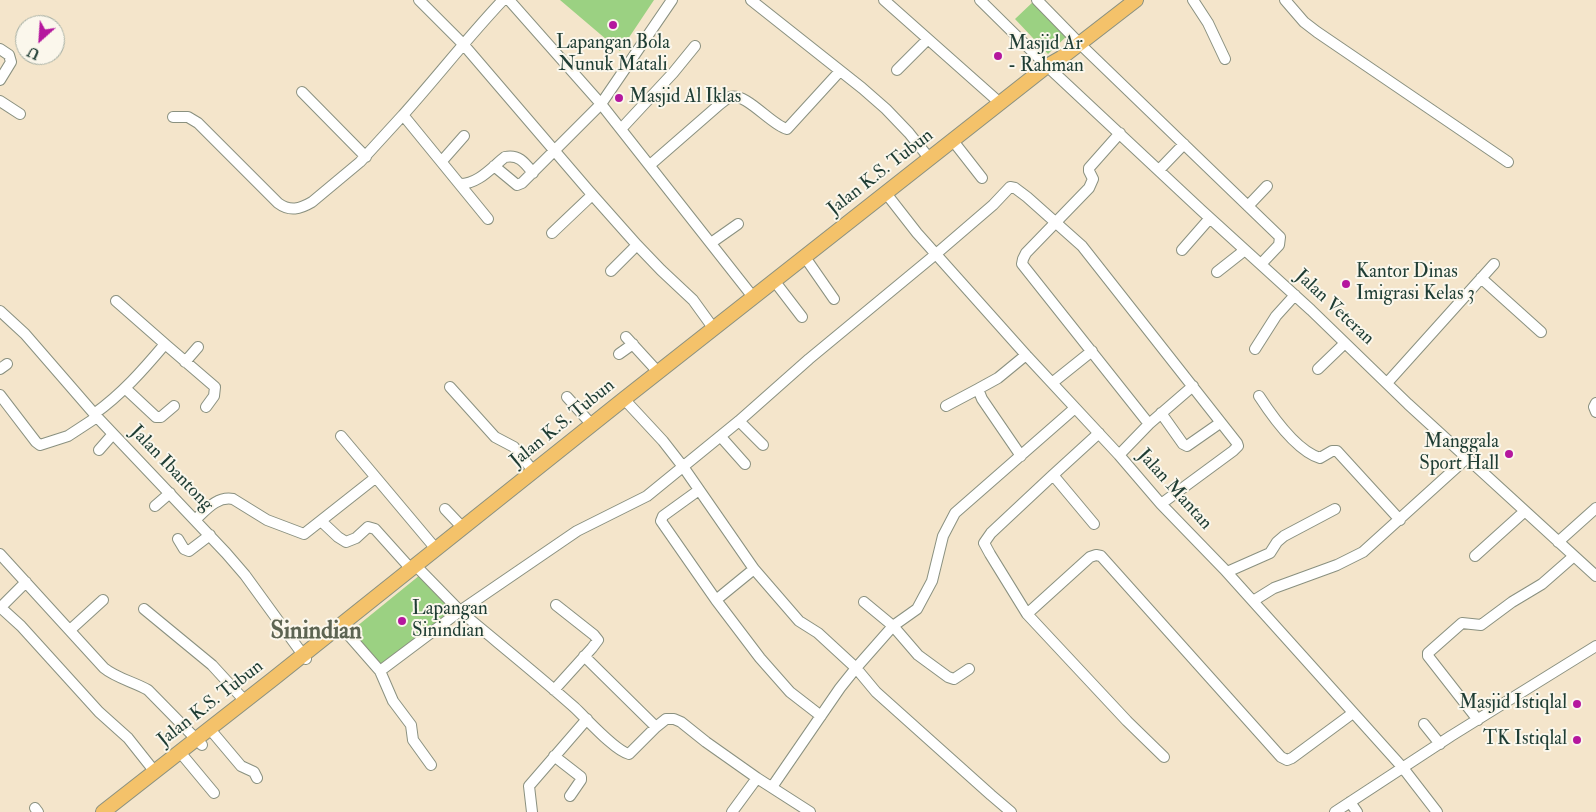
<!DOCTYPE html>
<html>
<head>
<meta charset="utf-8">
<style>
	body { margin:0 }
	#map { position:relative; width:1596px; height:812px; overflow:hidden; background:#f4e5cb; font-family:"IM FELL Double Pica",serif }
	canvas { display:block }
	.north { position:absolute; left:15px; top:15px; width:50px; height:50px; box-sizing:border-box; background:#fbf7ec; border:1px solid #a3ada2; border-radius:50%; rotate:206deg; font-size:14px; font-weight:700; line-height:20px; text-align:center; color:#1f3d34 }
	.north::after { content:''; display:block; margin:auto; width:18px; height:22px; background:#b5179e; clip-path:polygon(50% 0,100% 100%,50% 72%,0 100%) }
</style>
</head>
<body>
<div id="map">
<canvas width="1596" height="812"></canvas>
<div class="north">U</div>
</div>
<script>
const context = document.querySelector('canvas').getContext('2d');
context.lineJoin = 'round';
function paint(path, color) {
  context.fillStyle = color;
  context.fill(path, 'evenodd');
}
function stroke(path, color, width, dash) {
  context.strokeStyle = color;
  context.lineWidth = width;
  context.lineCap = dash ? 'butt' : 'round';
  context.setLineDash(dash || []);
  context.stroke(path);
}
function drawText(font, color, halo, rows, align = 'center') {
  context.font = font + ' "IM FELL Double Pica",serif';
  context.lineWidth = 4;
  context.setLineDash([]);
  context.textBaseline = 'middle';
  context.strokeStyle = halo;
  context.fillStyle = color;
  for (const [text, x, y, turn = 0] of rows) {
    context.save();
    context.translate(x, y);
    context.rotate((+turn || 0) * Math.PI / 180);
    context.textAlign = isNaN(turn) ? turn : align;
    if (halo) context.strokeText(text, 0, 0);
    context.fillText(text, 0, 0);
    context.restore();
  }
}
const green = new Path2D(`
	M560,0H654L620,51Z
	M1035,0L1068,35L1048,54L1015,19Z
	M420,575L454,610L382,668L351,631Z`);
const minor = new Path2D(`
	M419,0L463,44L589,191L637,245L661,270L693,300L714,329
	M509,0L601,104L753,297
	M751,0L862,88L886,109L909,133L929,158
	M884,0L1000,103
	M980,0L1047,66L1201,210L1311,310L1408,404L1596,576
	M1037,0L1080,44L1280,237L1279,245L1261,264
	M1193,0L1208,23L1225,59
	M1285,0L1304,22L1317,32L1508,162
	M0,49L9,55L11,62L0,80
	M897,70L928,39
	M302,92L366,157
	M0,101L20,114
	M173,117H188L198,123L278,203C290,212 300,209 312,202L360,162L403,115
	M621,129L673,73L695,46
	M1120,133L1089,168V171L1093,179L1089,188L1026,253L1023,259L1022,264L1149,424L1193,386
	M957,146L982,178
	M442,161L464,136
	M650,165L720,104C723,102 727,98 730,97C746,92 771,125 787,129L840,71
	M494,166L517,185L522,183L601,104L672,0
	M1159,170L1184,144
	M460,184C478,184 491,168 505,157C519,154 525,163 533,173
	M885,192L917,233L1026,355L1119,455L1161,504L1224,569L1403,768L1437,812
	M1248,206L1267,186
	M488,219L403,115C437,77 468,37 503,0
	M552,233L592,195
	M711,243L738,224
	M1182,250L1210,218
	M809,263L834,299
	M611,271L637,245
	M1217,272L1245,250
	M1481,278L1541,332
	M779,287L802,317
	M0,311L25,334L97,417L226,553L245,575L306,659
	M626,337L658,372
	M165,344L215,387L214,396L206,407
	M1255,349L1276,316L1295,295
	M619,354L633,344
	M185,362L198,347
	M0,369L7,364
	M1318,369L1345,343
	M1052,383L1092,351
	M1387,383L1494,264
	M450,387L495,437L514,447L534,472
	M126,389L156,417H161L174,406
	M0,395L36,442L40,445L68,436L97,417
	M1259,396C1272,416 1297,451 1320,458L1332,451H1337L1400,520
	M567,397L592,425
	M624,399L663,441L684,468L754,569L799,621L818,633L856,668L876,692L991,795L1011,812
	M1596,403L1594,407L1596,412
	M946,406L978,389
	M1161,413L1183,444L1187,446L1220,423
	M94,414C122,394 143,370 165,344L116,301
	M739,421L763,445
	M341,436L436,549
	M721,437L745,464
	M99,450L113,434
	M1119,455L1149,424
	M1021,456L982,399L978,389L998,378L1026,355
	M699,490L663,516L661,521L716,600L760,658L790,692L821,716
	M155,506L170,493
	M445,509L463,528
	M195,520C206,510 217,496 233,499L267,520L304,534L375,478
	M321,521L338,537L346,542L356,538L368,527L375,529L411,569
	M1094,524L1053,475L1099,433
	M178,539L184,549L189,551L210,535
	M1558,542L1596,508
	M0,554L104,668C116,678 134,682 148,690L202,745
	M1475,556L1525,511
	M1227,572L1270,553L1277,542L1284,536L1335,509
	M716,600L754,569
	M1253,601L1274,588L1337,565L1363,552L1468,457
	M864,602L893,626L918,655L948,677L954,679L969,669
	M0,607L21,626L99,712L128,738L155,772
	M0,608L26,582
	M144,609L212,665L245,701
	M1027,614L990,554L984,543L991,533L1053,475
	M70,630L103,600
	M345,631L380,671L460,611L416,566
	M584,656L656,727
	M380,671L393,701L411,725L413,740L431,765
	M554,690L592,648L598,640L594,635L556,605
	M1478,720L1428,656V653L1462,623L1481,625L1512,602L1542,584L1574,556
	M1424,724L1440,744
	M214,734L241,766L254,772L257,778
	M554,756L581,777V780L570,796
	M184,757L214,793
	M1164,757L1127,721L1027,614L1090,557L1096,555L1101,556L1281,757L1287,760L1292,758L1353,713
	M772,787L840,688L856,668L893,626L917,609L932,581L943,536L955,513L1075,408
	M1350,802L1357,812
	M35,808L38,812
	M532,812L529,786L587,719
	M732,812L757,778
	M810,812L757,778L706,742L681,722L674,719H666L656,727L629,754C615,751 587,719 574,707C537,674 498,643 460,611L577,531L647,496L739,421L809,359L936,254L993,205L1010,187L1015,188L1027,197L1082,246L1237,443L1238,446L1233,451L1161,504
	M1335,812L1451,736L1596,646`);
const highway = new Path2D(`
	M103,812L273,679L624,399L1047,66L1061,58L1136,0`);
const markers = [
	[613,25,5,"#b5179e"],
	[998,56,5,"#b5179e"],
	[619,98,5,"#b5179e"],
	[1346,284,5,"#b5179e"],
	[1509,454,5,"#b5179e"],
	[402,621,5,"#b5179e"],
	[1577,704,5,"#b5179e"],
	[1577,740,5,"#b5179e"]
];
const poiNames = [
	["Lapangan Bola",613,44,"center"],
	["Nunuk Matali",613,66,"center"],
	["Masjid Ar",1008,45],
	["- Rahman",1008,67],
	["Masjid Al Iklas",629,98],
	["Kantor Dinas",1356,273],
	["Imigrasi Kelas 3",1356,295],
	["Manggala",1499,443,"right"],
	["Sport Hall",1499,465,"right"],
	["Lapangan",412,610],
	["Sinindian",412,632],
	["Masjid Istiqlal",1567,704,"right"],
	["TK Istiqlal",1567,740,"right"]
];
const streetNames = [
	["Jalan K.S. Tubun",881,173,-38],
	["Jalan Veteran",1334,308,43],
	["Jalan K.S. Tubun",563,424,-39],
	["Jalan Ibantong",171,469,46],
	["Jalan Mantan",1174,490,48],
	["Jalan K.S. Tubun",211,704,-38]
];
const districtNames = [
	["Sinindian",316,633]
];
paint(green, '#9bd182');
stroke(minor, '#8a9180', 12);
stroke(highway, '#8a9180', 16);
stroke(minor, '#fff', 10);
stroke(highway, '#f4c26a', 14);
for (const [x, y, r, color] of markers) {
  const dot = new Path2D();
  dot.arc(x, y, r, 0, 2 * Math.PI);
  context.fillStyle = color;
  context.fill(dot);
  stroke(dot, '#fbf7ec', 2);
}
drawText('19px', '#1f3d34', '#fbf7ec', poiNames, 'left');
drawText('19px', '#1f3d34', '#fbf7ec', streetNames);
drawText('bold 24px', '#5d6452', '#fbf7ec', districtNames);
</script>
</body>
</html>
